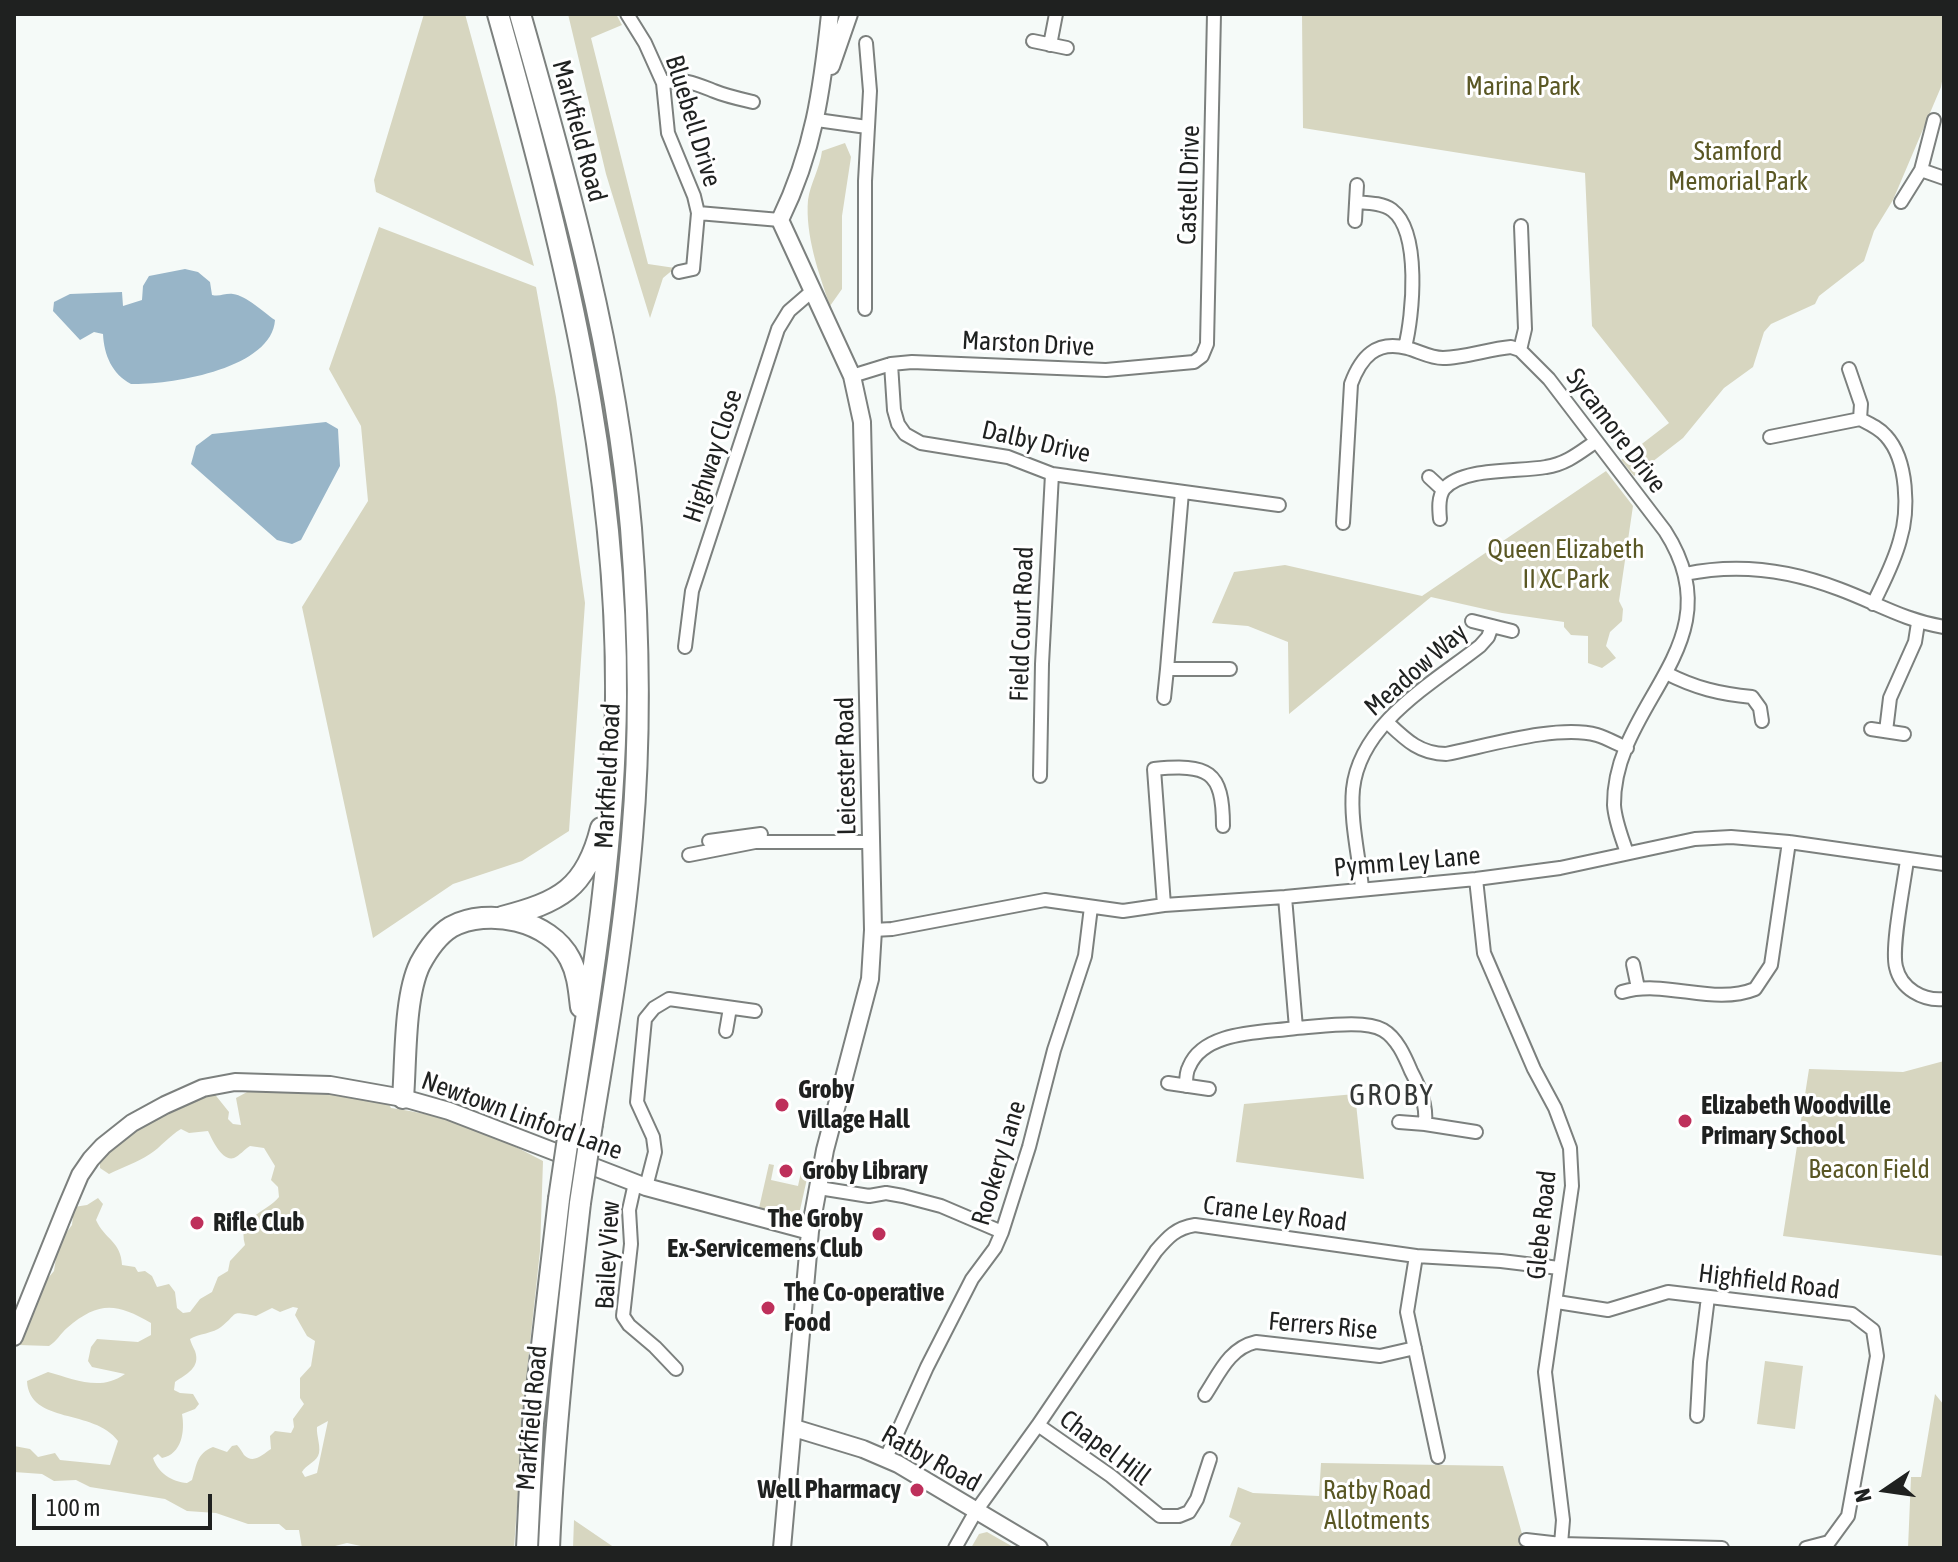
<!DOCTYPE html>
<html>
<head>
<meta charset="utf-8">
<style>
	body { margin:0 }
	#map { position:relative; width:1958px; height:1562px; overflow:hidden; background:#f5faf8; font-family:"Asap Condensed",sans-serif }
	canvas { display:block }
	.frame { position:absolute; inset:0; border:16px solid #1f2120; pointer-events:none }
	.north { position:absolute; left:1846px; top:1450px; width:80px; height:80px; -webkit-text-stroke:6px #fff; paint-order:stroke; rotate:257deg; font-size:22px; font-weight:700; line-height:32px; text-align:center; color:#1f2120 }
	.north::after { content:''; display:block; margin:auto; width:28px; height:36px; background:#1f2120; clip-path:polygon(50% 0,100% 100%,50% 72%,0 100%) }
	.scale { position:absolute; left:32px; top:1494px; width:180px; height:36px; box-sizing:border-box; border:4px solid #1f2120; border-top:0; padding-left:10px; font-size:24px; line-height:28px; white-space:nowrap; color:#1f2120; -webkit-text-stroke:6px #fff; paint-order:stroke }
</style>
</head>
<body>
<div id="map">
<canvas width="1958" height="1562"></canvas>
<div class="frame"></div>
<div class="north">N</div>
<div class="scale">100 m</div>
</div>
<script>
const context = document.querySelector('canvas').getContext('2d');
context.lineJoin = 'round';
function paint(path, color) {
  context.fillStyle = color;
  context.fill(path, 'evenodd');
}
function stroke(path, color, width, dash) {
  context.strokeStyle = color;
  context.lineWidth = width;
  context.lineCap = dash ? 'butt' : 'round';
  context.setLineDash(dash || []);
  context.stroke(path);
}
function drawText(font, color, halo, rows, align = 'center') {
  context.font = font + ' "Asap Condensed",sans-serif';
  context.lineWidth = 6;
  context.setLineDash([]);
  context.textBaseline = 'middle';
  context.strokeStyle = halo;
  context.fillStyle = color;
  for (const [text, x, y, turn = 0] of rows) {
    context.save();
    context.translate(x, y);
    context.rotate((+turn || 0) * Math.PI / 180);
    context.textAlign = isNaN(turn) ? turn : align;
    if (halo) context.strokeText(text, 0, 0);
    context.fillText(text, 0, 0);
    context.restore();
  }
}
const green = new Path2D(`
	M424,14H465L534,266L376,192L374,180Z
	M568,14H616L622,25L591,38L648,264L675,268L663,278L650,318L606,174Z
	M1302,14H1944V70L1941,87L1893,200L1874,231L1864,261L1819,296L1815,304L1771,324L1764,332L1753,367L1724,388L1683,438L1634,476L1621,460L1669,423L1592,326L1585,173L1303,128Z
	M845,143L851,157L842,216V289L830,306C819,274 805,235 808,200C810,184 820,168 822,151Z
	M379,227L536,287L556,397L585,603L569,831L522,861L453,884L373,938L302,607L368,501L361,426L329,369Z
	M1606,471L1633,506L1619,601L1623,609L1622,621L1610,632L1606,646L1616,658L1602,668L1588,663V636L1571,635L1564,627V622L1502,613L1431,597L1289,714L1288,642L1248,626L1212,623L1234,572L1285,565L1422,596Z
	M1944,1061V1256L1783,1236L1809,1069L1903,1072Z
	M260,1085L387,1100L391,1108C445,1115 495,1135 543,1161L540,1251L527,1371L514,1548H370L347,1543L327,1548H302L299,1530H286L279,1524H248L216,1513L187,1511L165,1499L90,1487L76,1480L54,1481L42,1474L14,1472V1446L30,1449L38,1457L55,1453L60,1460L110,1465L118,1441C94,1408 29,1425 27,1381L48,1372C74,1379 100,1392 125,1374L92,1367L88,1361L91,1347L97,1339L138,1342L151,1335V1323C116,1303 99,1301 67,1328C60,1334 57,1341 49,1346L19,1345L20,1336L36,1309L38,1290L54,1271L58,1244L72,1225L74,1207L87,1205L98,1198L103,1204L96,1220C105,1240 121,1241 122,1265L135,1267L138,1272L145,1271L152,1276L157,1287L169,1284L175,1292L177,1308L183,1313L190,1312L200,1299L212,1292L218,1277L228,1271L230,1261L245,1245C237,1216 265,1214 279,1197L278,1187L271,1180L275,1166L264,1148L250,1146C245,1149 239,1156 234,1158C222,1162 212,1139 208,1131L189,1133L181,1129C169,1136 161,1147 150,1154C136,1163 123,1167 109,1174L100,1168V1154C134,1127 172,1109 213,1092L229,1112L228,1119L233,1124L241,1125L236,1098ZM293,1307L298,1308L295,1315L307,1336L315,1341L311,1366L300,1378V1398L304,1404L293,1419L294,1427L291,1433L275,1431L270,1436L271,1449C264,1453 254,1465 244,1455C242,1452 240,1448 237,1445L232,1446L227,1452L213,1447C196,1454 197,1465 192,1480L187,1483C172,1482 158,1473 153,1458L158,1454L162,1458C182,1454 185,1431 182,1414L195,1409L199,1404L193,1394L180,1393L174,1390L175,1382C186,1374 201,1368 195,1351C193,1347 191,1343 190,1339C198,1334 214,1333 221,1327C240,1312 228,1311 256,1316L272,1308L280,1312ZM328,1421L317,1473L305,1477L302,1472C306,1465 314,1463 318,1456C322,1449 316,1435 317,1427Z
	M1355,1094L1364,1179L1236,1162L1244,1104Z
	M803,1163L810,1165L800,1210L793,1215L759,1208L769,1164L774,1165L771,1180L798,1186Z
	M1765,1361L1803,1366L1795,1429L1757,1424Z
	M1935,1394L1944,1405V1548H1908L1911,1477H1921Z
	M1321,1463L1503,1466L1526,1548H1229L1241,1523L1229,1517L1238,1487L1253,1493L1319,1496Z
	M574,1520L615,1548H573Z
	M987,1532L1015,1548H971L979,1534Z`);
const water = new Path2D(`
	M185,269L198,272L210,282L212,295C220,297 225,293 233,294C247,296 263,312 275,320C272,369 170,385 131,384C112,374 104,355 103,334L94,332L80,340L53,311L54,302L70,294L122,292L123,306L142,300L143,286L149,276Z
	M326,422L338,429L340,466L301,540L292,544L277,540L191,464L196,446L212,434Z`);
const minor = new Path2D(`
	M627,14L645,43L663,83L668,133L694,196L698,213L693,269L679,272
	M1033,41L1067,48
	M1050,45L1056,14
	M663,83C684,78 694,83 714,91C726,96 740,99 753,102
	M817,120L867,127
	M1921,170L1944,178
	M1356,202C1368,203 1382,203 1392,210C1421,232 1413,316 1405,347
	M1901,202L1921,170L1934,120
	M698,213L780,220
	M1355,221L1357,185
	M865,309V181L870,91L866,43
	M1520,350L1525,329L1521,226
	M891,364L894,410L898,424L905,434L921,443L1008,457L1052,474L1279,505
	M1849,369L1861,404L1860,419
	M852,376L891,364L912,362L1106,370L1194,362L1202,356L1207,344L1214,14
	M1770,437L1860,419C1870,424 1879,428 1886,436C1908,460 1909,511 1900,540C1894,563 1883,583 1873,604
	M1429,477L1443,490
	M1182,492L1167,669H1230
	M1440,519C1439,509 1438,497 1444,489C1462,467 1519,472 1546,467C1566,464 1579,453 1595,442
	M1343,523L1351,384C1361,357 1376,340 1407,348C1419,351 1430,358 1443,358C1465,358 1488,349 1511,347L1520,350L1549,379L1665,531C1738,644 1613,701 1614,805C1615,821 1622,838 1627,853
	M1685,574C1737,563 1790,570 1839,589C1877,603 1903,620 1944,627
	M1472,621L1512,631
	M685,647L692,591L778,329L789,311L811,292
	M1666,673C1695,688 1720,694 1752,697L1760,708L1762,721
	M1164,698L1167,669
	M1387,722C1406,740 1420,754 1446,754C1487,746 1558,724 1597,735C1607,738 1617,744 1627,748
	M1871,729L1904,734
	M1886,731L1890,698L1915,642L1918,623
	M1040,776L1042,664L1052,474
	M709,841L761,834
	M689,855L755,842H871
	M1907,860C1904,884 1891,947 1896,967C1901,989 1923,1001 1944,999
	M1476,879L1484,953L1534,1069L1555,1108L1570,1148L1572,1186L1545,1372L1563,1520L1561,1544
	M1362,888C1359,856 1350,821 1353,789C1360,723 1433,683 1480,646L1488,637L1492,626
	M1285,897L1296,1028C1318,1027 1364,1019 1383,1030C1397,1038 1405,1057 1411,1071C1420,1088 1427,1105 1425,1124L1476,1132
	M1164,905L1154,769C1208,764 1223,770 1223,826
	M873,930L892,929L1045,900L1123,911L1164,905L1285,897L1476,879L1560,868L1695,839L1731,837L1789,842L1944,864
	M1633,964L1638,988
	M1622,992C1666,979 1713,1006 1755,989L1771,965L1789,842
	M726,1031L730,1008
	M1168,1083L1209,1089
	M1186,1086C1186,1080 1186,1072 1189,1067C1204,1030 1263,1033 1296,1028
	M1399,1122L1425,1124
	M635,1183L629,1210L631,1244L623,1316L629,1325L655,1347L676,1369
	M646,1187L655,1152L653,1137L637,1102L645,1019L654,1008L669,999L755,1011
	M819,1188L869,1196L886,1193L903,1196L941,1206L1002,1232
	M1416,1256L1407,1312L1438,1457
	M1557,1302L1608,1310L1668,1292L1852,1314L1873,1330L1877,1356L1848,1516L1829,1542L1806,1548
	M1205,1395C1219,1374 1229,1348 1256,1342L1380,1356L1415,1348
	M1697,1416L1700,1362L1708,1297
	M1038,1425L1156,1251C1168,1237 1176,1228 1195,1225L1416,1256L1501,1261L1559,1268
	M886,1458L927,1367L972,1279L995,1248L1002,1232L1029,1147L1054,1050L1085,956L1091,907
	M1526,1540L1561,1544L1722,1548
	M955,1548L976,1511L1038,1425L1111,1476L1160,1516H1179L1189,1512L1197,1499L1210,1459`);
const tertiary = new Path2D(`
	M831,66L849,14
	M14,1337L66,1208L80,1175L91,1159L103,1146L132,1123L165,1105L203,1088L235,1082L330,1085L403,1098L449,1111L646,1187L810,1231
	M794,1428L863,1449L898,1464L1039,1548
	M782,1548L810,1231L825,1150L870,979L873,930L862,422L852,376L780,220C814,150 822,90 830,14`);
const trunk = new Path2D(`
	M498,14C561,238 618,463 616,697C615,839 593,978 571,1118
	M520,14C568,182 616,353 631,528C639,631 641,734 632,837C624,933 608,1029 592,1124
	M502,917C559,902 586,889 601,828
	M403,1098C406,1061 404,997 420,964C427,951 438,935 451,927C488,907 550,920 570,959C578,974 579,991 581,1007
	M527,1548L533,1423L559,1199
	M549,1548C554,1433 567,1318 580,1203`);
const trunkBridge = new Path2D(`
	M559,1199L571,1118
	M580,1203L592,1124`);
const markers = [
	[782,1105,8,"#be305b"],
	[1685,1121,8,"#be305b"],
	[786,1171,8,"#be305b"],
	[197,1223,8,"#be305b"],
	[879,1234,8,"#be305b"],
	[768,1308,8,"#be305b"],
	[917,1490,8,"#be305b"]
];
const parkNames = [
	["Marina Park",1523,87],
	["Stamford",1738,152],
	["Memorial Park",1738,182],
	["Queen Elizabeth",1566,550],
	["II XC Park",1566,580],
	["Beacon Field",1869,1170],
	["Ratby Road",1377,1491],
	["Allotments",1377,1521]
];
const streetNames = [
	["Bluebell Drive",693,121,73],
	["Markfield Road",579,131,75],
	["Castell Drive",1189,185,-88],
	["Marston Drive",1028,344,3],
	["Sycamore Drive",1616,431,53],
	["Dalby Drive",1036,442,13],
	["Highway Close",713,456,-72],
	["Field Court Road",1022,624,-88],
	["Meadow Way",1416,670,-41],
	["Leicester Road",846,766,-91],
	["Markfield Road",608,776,-87],
	["Pymm Ley Lane",1407,862,-5],
	["Newtown Linford Lane",522,1116,20],
	["Rookery Lane",999,1163,-73],
	["Crane Ley Road",1275,1214,7],
	["Glebe Road",1542,1225,-84],
	["Bailey View",608,1255,-87],
	["Highfield Road",1769,1282,7],
	["Ferrers Rise",1323,1326,5],
	["Markfield Road",532,1418,-85],
	["Chapel Hill",1105,1448,37],
	["Ratby Road",931,1459,29]
];
const poiNames = [
	["Groby",798,1090],
	["Village Hall",798,1120],
	["Elizabeth Woodville",1701,1106],
	["Primary School",1701,1136],
	["Groby Library",802,1171],
	["The Groby",863,1219,"right"],
	["Ex-Servicemens Club",863,1249,"right"],
	["Rifle Club",213,1223],
	["The Co-operative",784,1293],
	["Food",784,1323],
	["Well Pharmacy",901,1490,"right"]
];
const quarterNames = [
	["GROBY",1392,1096]
];
paint(green, '#d7d6c0');
paint(water, '#98b5c8');
stroke(minor, '#7c807e', 16);
stroke(tertiary, '#7c807e', 20);
stroke(trunk, '#7c807e', 24);
stroke(minor, '#fff', 12);
stroke(tertiary, '#fff', 16);
stroke(trunk, '#fff', 20);
stroke(trunkBridge, '#7c807e', 24, []);
stroke(trunkBridge, '#fff', 20);
for (const [x, y, r, color] of markers) {
  const dot = new Path2D();
  dot.arc(x, y, r, 0, 2 * Math.PI);
  context.fillStyle = color;
  context.fill(dot);
  stroke(dot, '#fff', 3);
}
drawText('26px', '#5a5724', '#fff', parkNames);
drawText('26px', '#1f2120', '#fff', streetNames);
drawText('bold 26px', '#1f2120', '#fff', poiNames, 'left');
context.letterSpacing = '2px';
drawText('30px', '#353837', '#fff', quarterNames);
context.letterSpacing = '0px';
</script>
</body>
</html>
